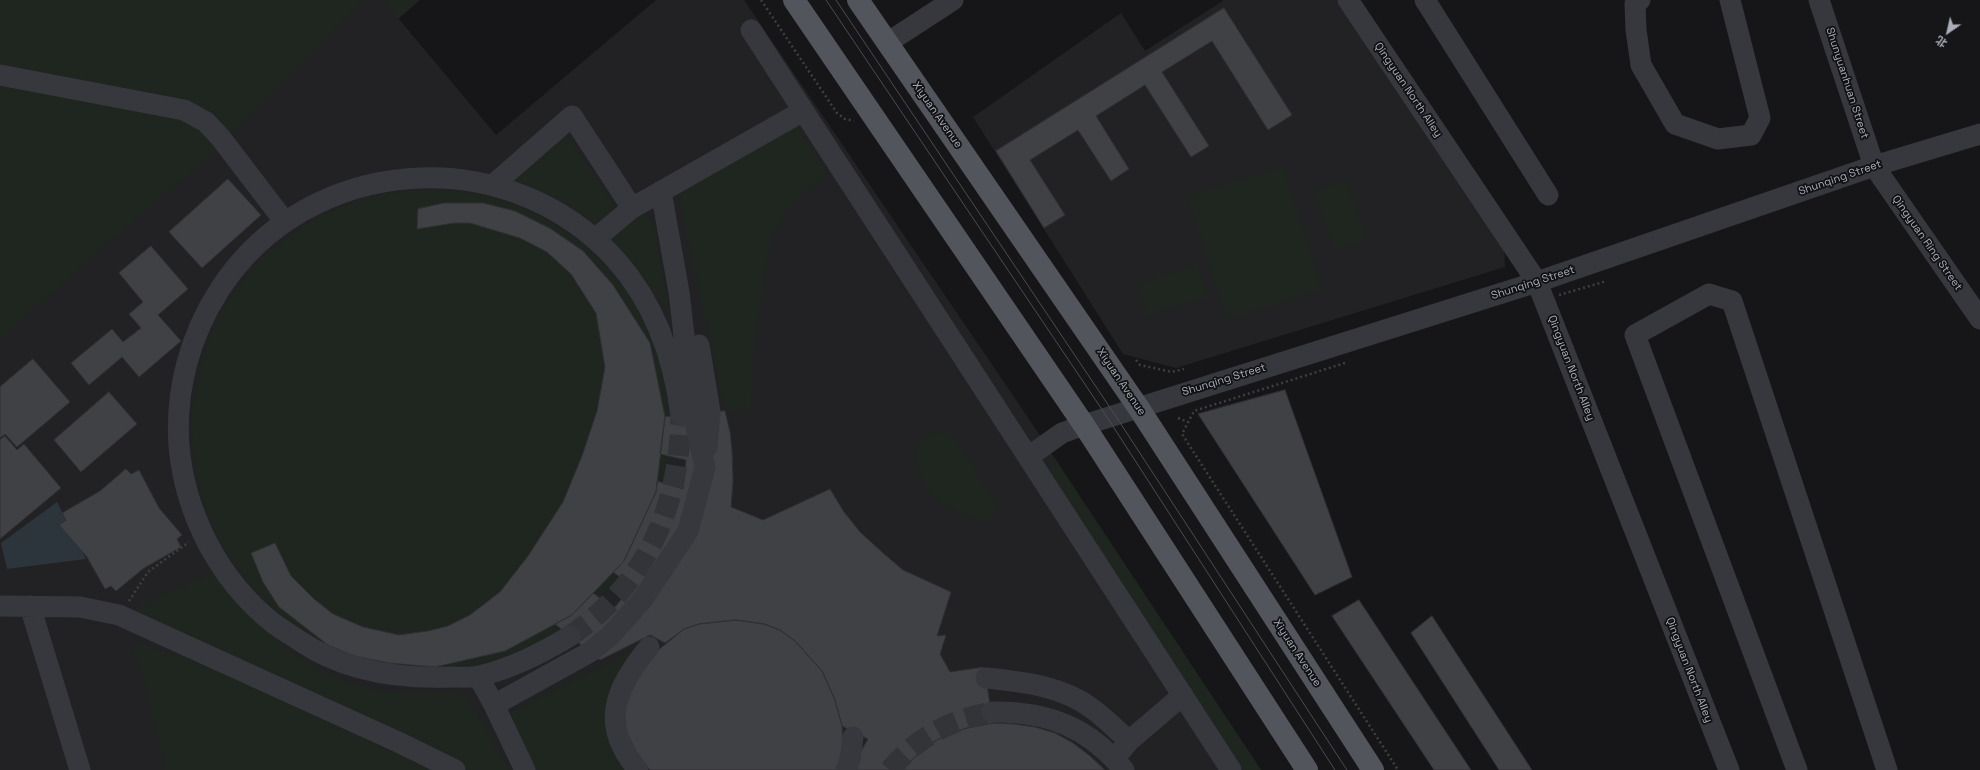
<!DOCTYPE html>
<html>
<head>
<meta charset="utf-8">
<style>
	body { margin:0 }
	#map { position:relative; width:1980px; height:770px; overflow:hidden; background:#161618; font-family:"Space Grotesk","Noto Sans SC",sans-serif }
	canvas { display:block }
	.north { position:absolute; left:1928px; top:12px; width:40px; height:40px; -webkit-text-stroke:3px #111113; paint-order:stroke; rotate:214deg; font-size:11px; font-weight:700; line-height:16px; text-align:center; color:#a8adb8 }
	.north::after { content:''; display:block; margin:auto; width:14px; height:18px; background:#a8adb8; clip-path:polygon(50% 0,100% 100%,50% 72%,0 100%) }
</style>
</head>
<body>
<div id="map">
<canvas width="1980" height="770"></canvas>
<div class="north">北</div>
</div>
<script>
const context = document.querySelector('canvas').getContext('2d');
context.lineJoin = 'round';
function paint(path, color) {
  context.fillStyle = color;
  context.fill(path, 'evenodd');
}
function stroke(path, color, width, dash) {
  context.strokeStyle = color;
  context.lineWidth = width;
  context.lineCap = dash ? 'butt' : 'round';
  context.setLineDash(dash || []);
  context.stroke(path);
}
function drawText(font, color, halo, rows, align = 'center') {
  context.font = font + ' "Space Grotesk",sans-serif';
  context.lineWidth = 3.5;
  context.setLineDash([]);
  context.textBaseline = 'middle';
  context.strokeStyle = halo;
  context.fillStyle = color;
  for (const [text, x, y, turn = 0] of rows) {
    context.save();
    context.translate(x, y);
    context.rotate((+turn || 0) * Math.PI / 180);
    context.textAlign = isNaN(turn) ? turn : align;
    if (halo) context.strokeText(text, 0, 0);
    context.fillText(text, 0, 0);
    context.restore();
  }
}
const built = new Path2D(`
	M0,0H383L496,135L656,0H744L1027,416L1261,770H0Z
	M1224,0H1337L1504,246L1505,267L1176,368L1123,354L973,117L1121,13L1145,51Z`);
const green = new Path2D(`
	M0,0H363L218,149L82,266L0,340Z
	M383,0H420L398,19Z
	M797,126L827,174L786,212L770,242L752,357L751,408L725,411L678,192Z
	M561,134L569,139L614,204L609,216L594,223L550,195L502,179Z
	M1283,167L1322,290L1226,319L1188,196Z
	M1346,180L1367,240L1336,250L1314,191Z
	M192 429a239 239 0 1 1 478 0a239 239 0 1 1-478 0Z
	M643,215L653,222L671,318L645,280L610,246L613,233Z
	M1198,265L1208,297L1148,315L1138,284Z
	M950,431L999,506L995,517L983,522C938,506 920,495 914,446L930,434Z
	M1058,464L1261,770H1243L1048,470Z
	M221,570L253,615L292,654L336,678L374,690L411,694L456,692L469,700L509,770H467L129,613L149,601Z
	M135,642L208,665L430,770H166L140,663L134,655Z
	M637,648L616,754L625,770H537L507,714Z`);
const water = new Path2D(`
	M57,502L86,559L7,569L1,543Z`);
const building = new Path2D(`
	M1224,8L1292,115L1268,130L1212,41L1162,72L1209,146L1191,157L1145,85L1096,116L1129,169L1111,181L1078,130L1030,160L1065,215L1044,228L996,151Z
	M228,179L261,215L202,268L169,232Z
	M444,203H483L515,211L551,229L583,251L613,285L650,343L665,417L656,492L624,561L572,615L505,651L435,667L389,663L354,656L328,645L279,607L263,582L251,553L275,543L291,576L314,599L333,614L363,627L399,635L428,631L448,626L470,615L500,592L528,556L563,502L582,456L597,411L605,367L596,313L571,274L547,252L520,238L470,223H454L417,229L418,209Z
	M151,246L188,289L158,315L181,341L139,377L122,357L89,385L71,363L112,329L123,342L141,328L129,314L143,302L119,273Z
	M33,359L70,402L17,447L5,434L0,438V387Z
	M1285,390L1352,577L1315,595L1198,414Z
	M109,392L137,424L81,472L54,440Z
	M725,411L730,432L732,450L733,481L731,507L763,520L830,489L844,512L860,532L883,553L903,570L951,592L937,636L946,635L940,654L950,672L984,667L993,723L967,728L946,735L927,746L901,770H850L868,739L842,726L835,700L822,671L795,641L780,630L764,624L736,620L699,624L684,629L665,643L650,635L600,660L555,624L572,615L593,593L614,608L633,586L613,572L624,561L656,492L657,481L683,489L686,460L660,454L665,417Z
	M5,436L17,450L24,444L61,488L0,539V440Z
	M126,469L131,474L139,470L159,508L182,535L177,539L181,547L144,568L116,591L111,586L105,589L87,557L59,525L66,520L62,513L100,491Z
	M1359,600L1471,770H1434L1332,616Z
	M1432,616L1532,770H1499L1411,633Z
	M736,620L764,624L780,630L795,641L822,671L835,700L842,726L843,748L839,770H650L638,756L625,728L626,696L656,652L684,629L699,624Z
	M993,723L1014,724L1035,727L1055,733L1073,743L1090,756L1105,770H901L927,746L946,735L967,728Z`);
const minorTunnel = new Path2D(`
	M570,636C647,583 679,508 681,416
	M890,770C917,737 950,720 992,712`);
const path = new Path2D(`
	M761,0L837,113L845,119L854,121
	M1559,295L1607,281
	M1136,360L1140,365L1172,372L1184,369
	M1345,363L1194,411L1182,434L1398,770
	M1178,418L1188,422
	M129,601L148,572L189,542`);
const minor = new Path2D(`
	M1348,0L1537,282L1729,770
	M1425,0L1548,195
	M1640,0L1635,4L1636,30L1641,65L1675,124L1718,139L1751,135L1760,118L1730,0
	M1819,0L1874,166L1980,319
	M751,30L1231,770
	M887,43L953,0
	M0,75L184,110L206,122L220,137L285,222
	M493,185L572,116L632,208
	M595,239L632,208L803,111
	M699,345L710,412L707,447
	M1028,457L1062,433L1084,425L1537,282L1874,166L1980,134
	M0,606L80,607L119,615L398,742L455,770
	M30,606L80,770
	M570,636C542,653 511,669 479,676C470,678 461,677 452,677C400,679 344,671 300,641C291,635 281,629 273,623C219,580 185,514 179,446C175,390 190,335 220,289C309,153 508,140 616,260C655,304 674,358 681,416
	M478,676L494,705L525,770
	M986,678C1024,682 1063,686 1094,710C1107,720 1118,731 1129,741
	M494,705L590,652L610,636L643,599L688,531L705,467L693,414L679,292L661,191
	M992,712C1047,711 1088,727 1124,770
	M1121,751L1129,741L1183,695
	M638,770C599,724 615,689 649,647
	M846,770L850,759L853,737
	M1797,770L1635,335L1709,294L1732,301L1887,770`);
const major = new Path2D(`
	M794,0L1084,425L1307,770
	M858,0L1138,407L1373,770`);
const tram = new Path2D(`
	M826,0L1107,417L1335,770
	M836,0L1115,415L1347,770`);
const streetNames = [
	["Shunyuanhuan Street",1847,83,72],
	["Qingyuan North Alley",1408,90,56],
	["Xiyuan Avenue",937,115,55],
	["Shunqing Street",1840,178,-19],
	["Qingyuan Ring Street",1927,243,55],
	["Shunqing Street",1533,283,-18],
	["Qingyuan North Alley",1571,368,69],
	["Shunqing Street",1224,380,-17],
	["Xiyuan Avenue",1121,382,56],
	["Xiyuan Avenue",1297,653,57],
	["Qingyuan North Alley",1689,670,69]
];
paint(built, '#222225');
paint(green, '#1e261f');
paint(water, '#2c353c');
paint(building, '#404145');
stroke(building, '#303034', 1);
stroke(minorTunnel, '#333438', 21, [21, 10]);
stroke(path, '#3d3f44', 2.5, [2, 3]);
stroke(minor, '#37383d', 21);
stroke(major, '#53555c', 22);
stroke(tram, '#4a4c52', 1);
drawText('11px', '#a8adb8', '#111113', streetNames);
</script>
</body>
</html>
